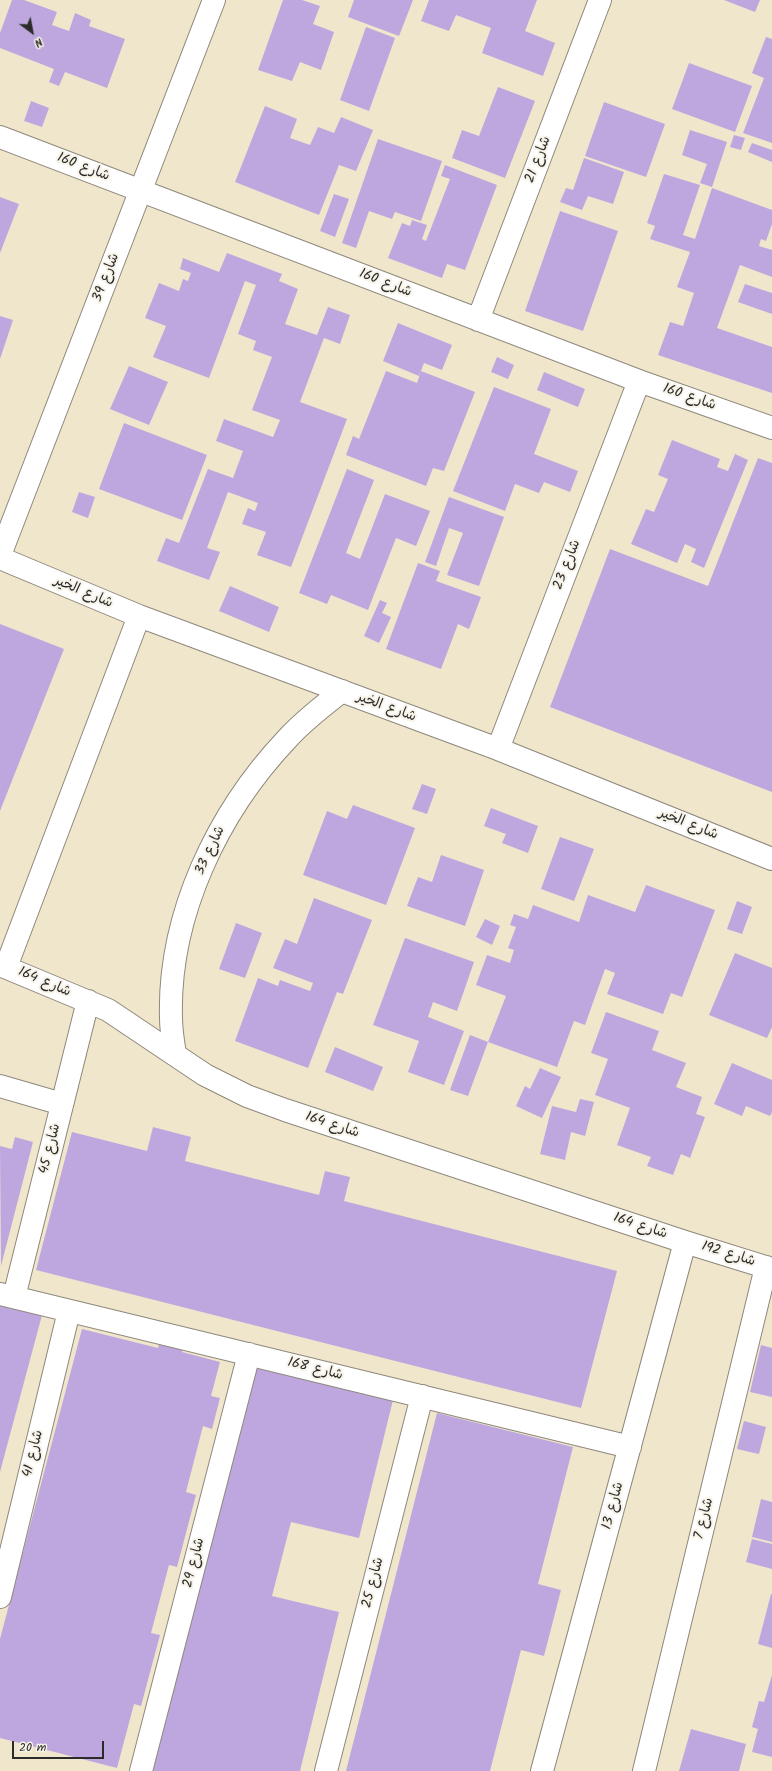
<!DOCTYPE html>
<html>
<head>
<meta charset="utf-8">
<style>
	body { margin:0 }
	#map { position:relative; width:772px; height:1771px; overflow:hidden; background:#f0e6cc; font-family:Kalam,sans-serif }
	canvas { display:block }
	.north { position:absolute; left:12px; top:12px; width:40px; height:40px; -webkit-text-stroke:3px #f7f3e8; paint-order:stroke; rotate:148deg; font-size:11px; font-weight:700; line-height:16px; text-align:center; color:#2b2b2b }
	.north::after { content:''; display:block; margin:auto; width:14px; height:18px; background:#2b2b2b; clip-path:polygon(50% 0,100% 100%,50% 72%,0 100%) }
	.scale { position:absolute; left:12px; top:1741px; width:92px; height:18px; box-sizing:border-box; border:2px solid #2b2b2b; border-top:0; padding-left:5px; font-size:12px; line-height:14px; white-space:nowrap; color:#2b2b2b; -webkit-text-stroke:3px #f7f3e8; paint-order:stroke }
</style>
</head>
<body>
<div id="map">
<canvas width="772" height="1771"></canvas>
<div class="north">N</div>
<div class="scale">20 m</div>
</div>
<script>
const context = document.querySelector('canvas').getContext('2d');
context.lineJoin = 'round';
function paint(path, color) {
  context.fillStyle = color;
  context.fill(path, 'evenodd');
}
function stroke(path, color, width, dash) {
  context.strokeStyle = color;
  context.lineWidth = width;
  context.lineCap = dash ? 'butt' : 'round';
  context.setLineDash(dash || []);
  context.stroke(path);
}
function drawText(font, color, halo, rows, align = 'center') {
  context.font = font + ' Kalam,"Playpen Sans Arabic",sans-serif';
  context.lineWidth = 4;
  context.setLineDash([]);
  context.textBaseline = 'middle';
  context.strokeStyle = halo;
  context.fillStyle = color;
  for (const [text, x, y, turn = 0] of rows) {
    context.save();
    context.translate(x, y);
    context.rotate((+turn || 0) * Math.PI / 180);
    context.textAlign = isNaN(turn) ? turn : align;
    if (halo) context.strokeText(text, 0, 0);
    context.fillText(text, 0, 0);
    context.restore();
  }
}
const building = new Path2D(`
	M12,0H24L57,12L52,25L69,31L75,13L91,20L89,26L125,39L107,88L65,72L59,86L49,82L54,69L0,48V33Z
	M283,0H302L320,6L313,24L334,32L321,70L300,62L292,81L258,70Z
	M354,0H413L399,36L348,17Z
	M429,0H537L525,31L555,43L543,76L482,53L491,28L456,15L449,31L421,21Z
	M724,0H760L755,12Z
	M366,27L395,38L369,111L340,100Z
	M766,37L772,39V143L743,133L764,78L752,73Z
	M689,63L752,86L735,132L672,109Z
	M498,87L535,101L505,178L452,158L462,130L479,136Z
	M31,101L49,108L42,127L24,121Z
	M604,102L665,124L646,177L585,156Z
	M265,106L297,119L290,138L310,145L318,127L334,133L341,117L373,130L356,171L339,165L319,215L235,182Z
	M690,130L727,142L712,187L700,183L707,164L682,155Z
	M734,135L745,138L741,150L730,147Z
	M378,139L442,161L421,221L395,212L392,219L369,211L356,248L342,243Z
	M752,143L772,150V162L748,152Z
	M584,158L624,172L613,204L588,196L582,210L560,202L566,188L573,190Z
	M445,165L497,185L465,270L447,264L442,278L388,258L402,223L410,226L412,220L427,225L422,239L426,241L450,179L441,176Z
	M664,174L700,185L683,235L695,239L712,188L772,210V224L766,241L761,239L759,246L772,250V277L740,265L717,328L772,347V393L658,355L670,322L683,326L694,293L677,287L690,252L650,239L655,226L647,223Z
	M334,194L349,199L335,237L320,231Z
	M0,197L19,204L0,253Z
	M560,211L618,231L583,331L525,311Z
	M227,253L282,274L279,281L298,289L285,324L317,335L328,307L350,315L340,344L324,338L300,402L347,419L291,567L257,555L266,532L242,524L248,508L255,511L258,503L228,492L207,548L220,552L209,580L157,561L166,538L179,543L208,469L233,478L243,451L216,441L224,419L273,437L280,420L252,410L272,357L253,350L256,341L238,334L256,285L245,281L209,378L153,357L166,326L145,318L159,283L179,291L183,279L188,281L191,273L180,269L183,258L219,272Z
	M745,284L772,293V314L738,302Z
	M0,316L13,320L0,359Z
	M398,323L452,345L442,370L424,363L419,376L383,361Z
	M497,357L514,365L508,379L491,372Z
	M129,366L168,382L149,425L110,409Z
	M386,371L417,383L421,371L475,392L444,471L433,468L426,486L346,455L353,436L359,439Z
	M544,372L585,389L578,407L537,390Z
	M494,387L551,409L534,454L578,471L570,492L544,482L539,493L515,484L505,511L453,491Z
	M124,423L207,455L182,520L99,489Z
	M672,440L720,459L717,467L728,471L735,454L748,460L704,568L691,562L696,549L685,544L677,563L631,544L646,509L654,512L668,479L658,475Z
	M758,458L772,463V792L550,707L610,549L708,586Z
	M347,469L374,480L346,553L360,559L385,494L430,511L416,546L396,538L368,610L331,595L327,604L299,593Z
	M79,492L95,497L88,518L72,512Z
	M449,497L504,517L479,586L447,575L463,533L449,528L436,566L425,562Z
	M418,563L440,571L436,581L481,597L469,629L458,624L441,669L386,649Z
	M230,586L279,607L269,632L219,611Z
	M380,600L387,603L382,613L391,617L379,643L364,636Z
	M0,624L64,649L0,811Z
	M422,784L436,789L427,814L412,809Z
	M353,805L415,828L386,905L303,875L327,811L347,819Z
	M491,808L538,826L528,853L502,843L506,834L484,826Z
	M560,837L594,849L574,901L541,889Z
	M441,855L484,870L465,926L407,906L418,877L432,882Z
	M646,885L715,910L682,997L671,993L663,1014L607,994L615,973L605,969L585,1025L574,1021L557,1067L488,1042L506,996L476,985L487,955L510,963L514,950L508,948L516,927L510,925L514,914L528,919L533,905L579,922L588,895L635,912Z
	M314,898L372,920L343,994L337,992L308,1068L235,1041L258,978L278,986L280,980L310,991L313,983L273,968L285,939L297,944Z
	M737,901L752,907L742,934L727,929Z
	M485,919L500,926L492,945L476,937Z
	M236,923L262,933L245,978L219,969Z
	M405,938L474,962L457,1011L433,1002L428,1017L464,1031L444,1085L408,1072L419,1041L373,1025Z
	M735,953L772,968V1027L767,1038L709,1015Z
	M606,1012L659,1031L652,1050L686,1063L676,1087L702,1097L696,1114L705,1117L690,1158L681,1154L673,1175L647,1166L651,1157L617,1145L630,1108L595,1095L608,1059L591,1053Z
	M470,1035L488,1042L468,1096L450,1090Z
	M335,1047L383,1067L373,1091L325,1072Z
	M732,1063L772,1080V1112L770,1116L746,1106L742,1116L714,1104Z
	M540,1068L561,1077L542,1118L516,1106L525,1086L530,1089Z
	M580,1099L594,1102L585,1136L571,1132L565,1160L540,1154L552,1106L576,1112Z
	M153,1127L191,1137L185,1161L319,1195L325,1171L350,1177L344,1201L617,1271L581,1408L36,1270L72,1132L147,1151Z
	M15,1137L33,1142L1,1266L0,1146L12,1149Z
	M0,1304L42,1315L0,1472Z
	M82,1329L158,1348L161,1338L184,1344L182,1352L220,1362L211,1396L220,1398L212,1429L203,1426L186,1492L196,1495L177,1567L169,1565L151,1633L160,1635L141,1706L134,1704L117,1768L0,1738V1639Z
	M761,1345L772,1348V1397L750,1392Z
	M252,1367L325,1384L327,1375L393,1400L359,1538L291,1522L272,1596L339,1612L300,1771H153Z
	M437,1413L573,1447L538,1584L561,1590L544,1656L521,1650L490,1771H346Z
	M744,1421L766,1427L759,1454L737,1449Z
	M761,1499L772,1502V1542L752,1537Z
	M752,1539L772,1544V1569L746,1562Z
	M771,1594H772V1648L758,1644Z
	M772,1675V1757L752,1752L758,1729L752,1727L759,1701L764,1702Z
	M691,1729L746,1744L739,1771H679Z`);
const minor = new Path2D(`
	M0,137L639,381L772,428
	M478,320L600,0
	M0,555L214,0
	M0,558L139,616L498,749L772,859
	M498,749L639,381
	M0,965L108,1010L205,1075L247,1096L285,1110L685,1242L772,1269
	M6,967L139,616
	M175,1054C173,1042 171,1030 171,1018C168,915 218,812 287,739C303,721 323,706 342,691
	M0,1086L62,1104
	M0,1294L630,1447
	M14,1297L88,1001
	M0,1597L69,1311
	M141,1771L249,1354
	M326,1771L422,1396
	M542,1771L685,1242
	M644,1771L766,1267`);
const streetNames = [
	["شارع 21",539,160,-69],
	["شارع 160",83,168,21],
	["شارع 39",107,278,-69],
	["شارع 160",385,284,21],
	["شارع 160",689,398,19],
	["شارع 23",568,565,-69],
	["شارع الخير",83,593,23],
	["شارع الخير",386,708,20],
	["شارع الخير",688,825,22],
	["شارع 33",211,851,-65],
	["شارع 164",44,983,23],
	["شارع 164",332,1126,18],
	["شارع 45",51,1149,-76],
	["شارع 164",640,1227,18],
	["شارع 192",728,1255,17],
	["شارع 168",315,1370,14],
	["شارع 41",34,1454,-76],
	["شارع 13",614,1506,-75],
	["شارع 7",705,1519,-76],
	["شارع 29",195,1563,-76],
	["شارع 25",374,1583,-76]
];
paint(building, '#bea7df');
stroke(minor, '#8e887c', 24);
stroke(minor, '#fff', 22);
drawText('14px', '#2b2b2b', '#f7f3e8', streetNames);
</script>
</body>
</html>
